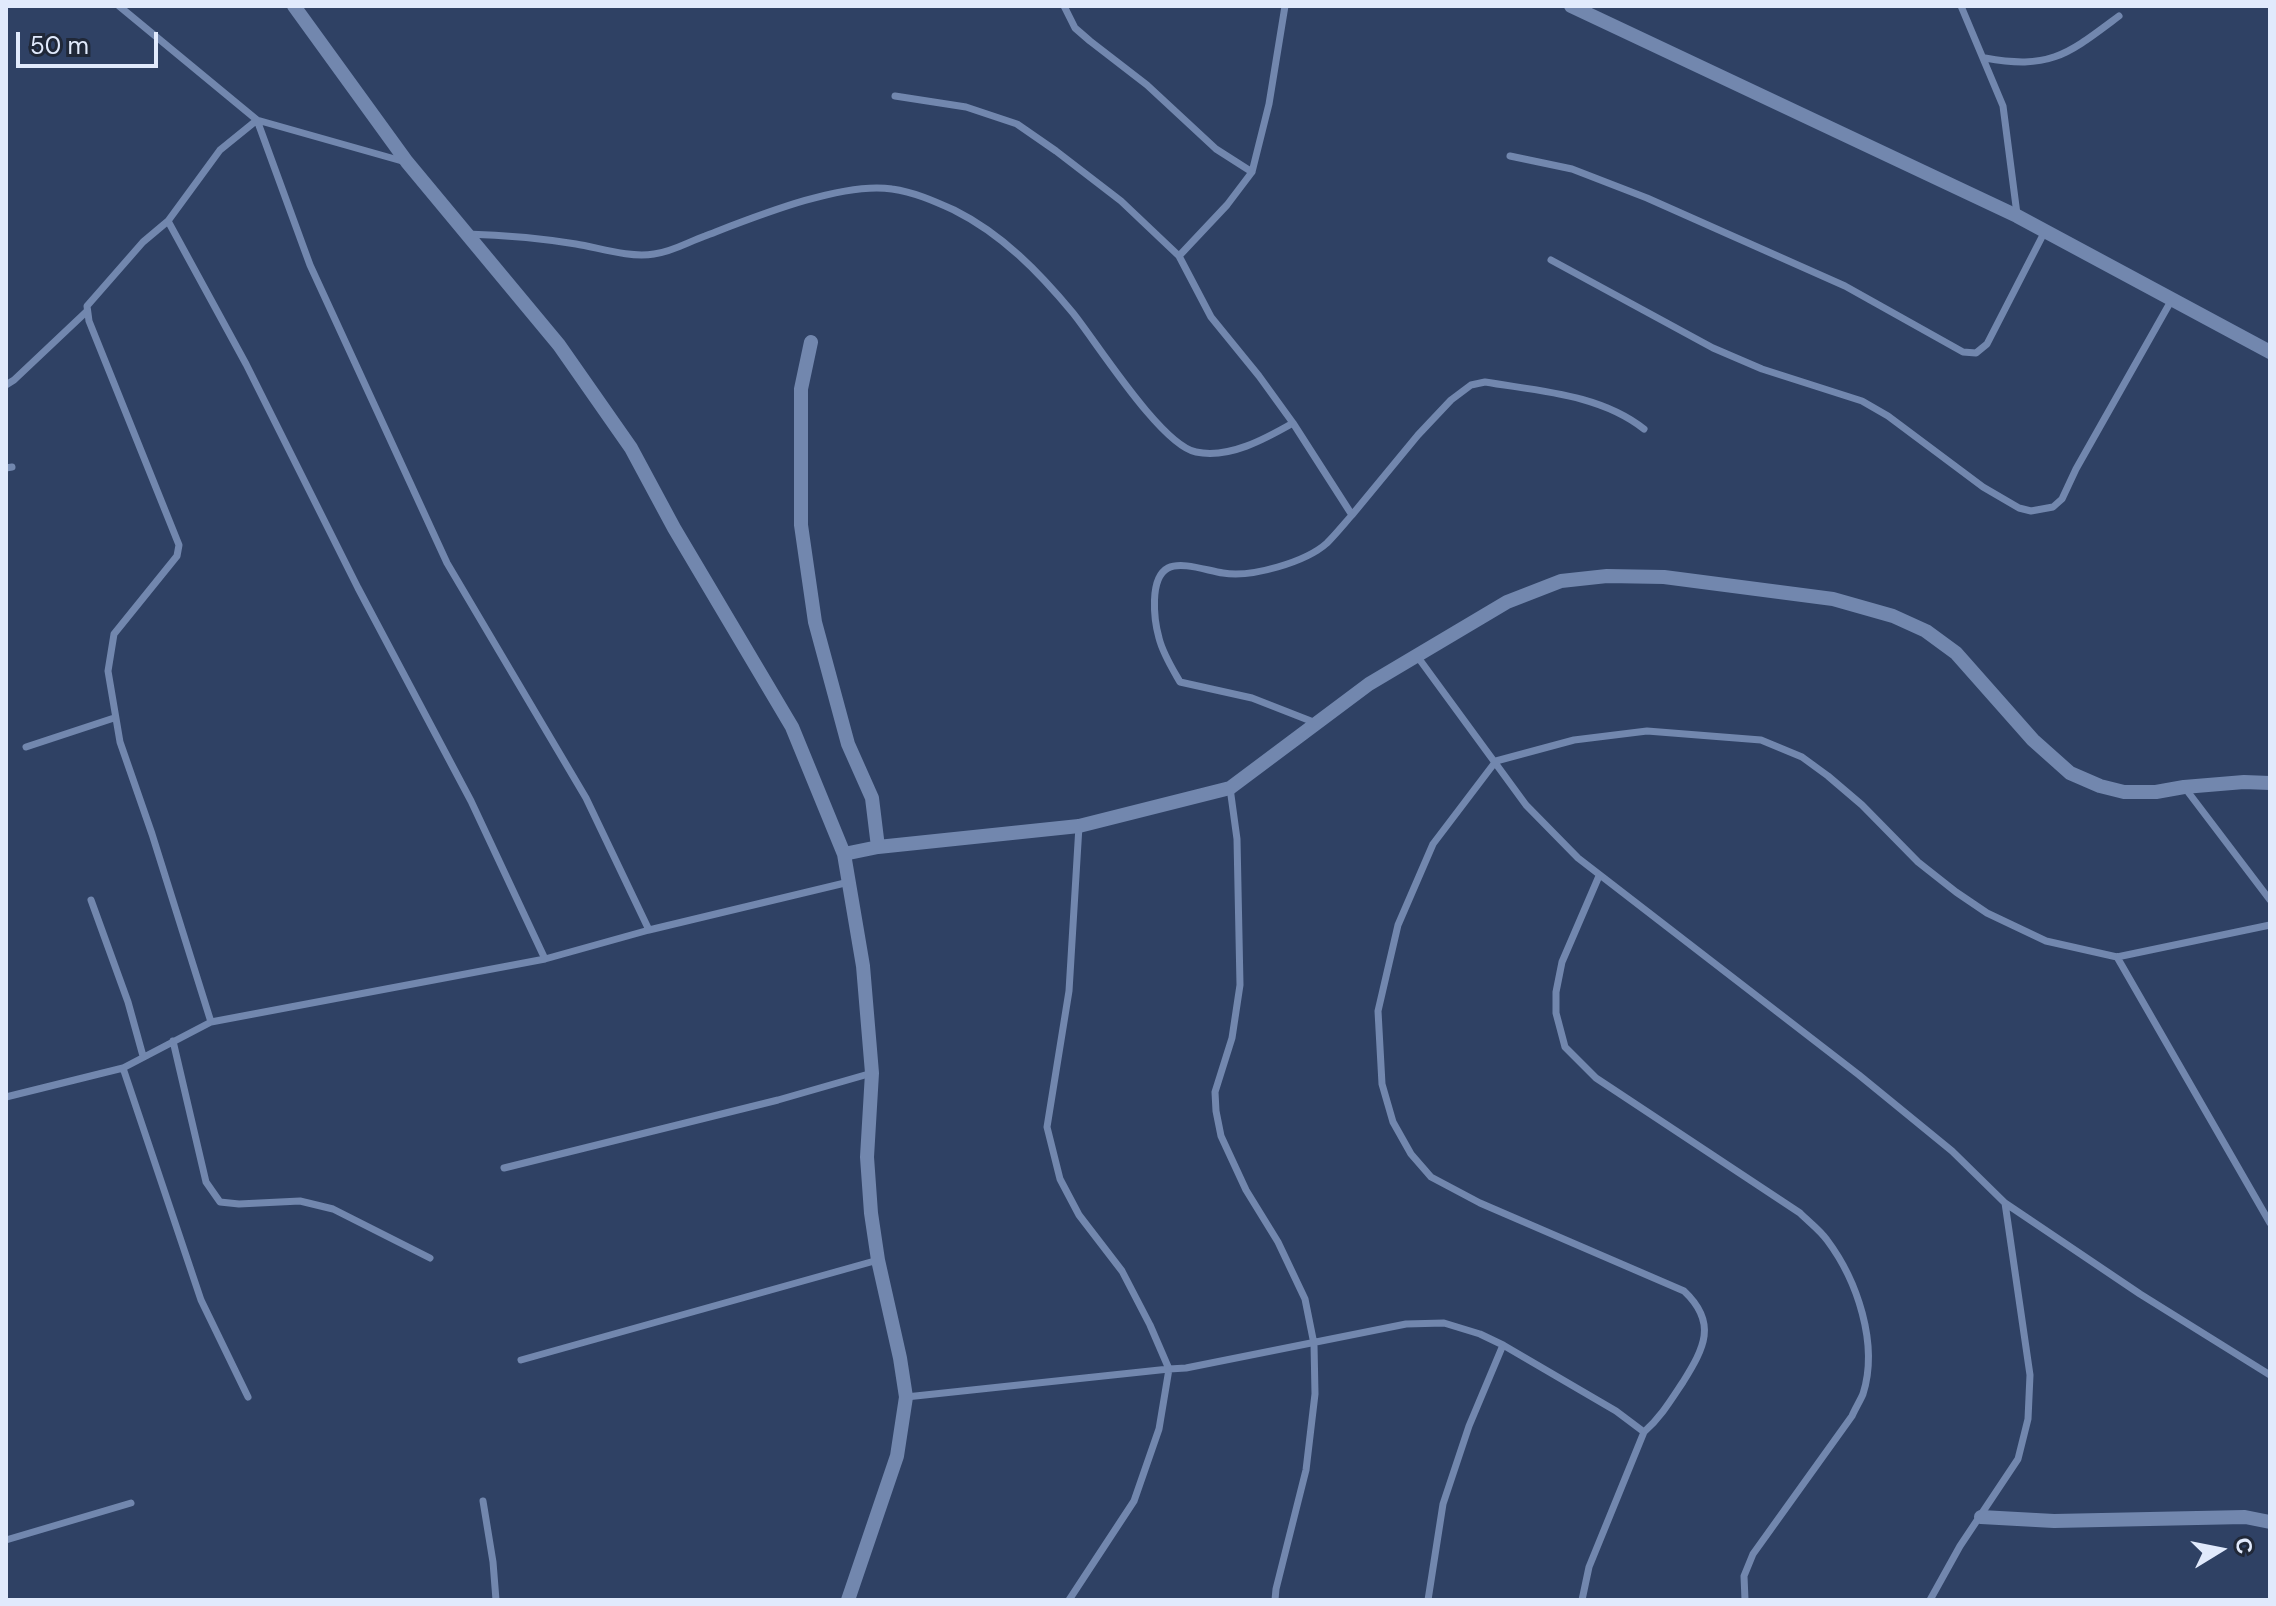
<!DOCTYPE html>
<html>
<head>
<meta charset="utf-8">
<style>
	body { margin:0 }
	#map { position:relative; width:2276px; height:1606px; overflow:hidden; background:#2f4164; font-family:"DM Sans",sans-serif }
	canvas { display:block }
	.frame { position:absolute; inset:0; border:8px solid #e1eafc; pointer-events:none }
	.north { position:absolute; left:2180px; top:1510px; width:80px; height:80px; -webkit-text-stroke:6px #202838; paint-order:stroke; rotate:80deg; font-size:22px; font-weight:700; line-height:32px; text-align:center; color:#e1eafc }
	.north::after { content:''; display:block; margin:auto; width:28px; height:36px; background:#e1eafc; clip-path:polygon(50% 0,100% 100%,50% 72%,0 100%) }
	.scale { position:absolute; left:16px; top:32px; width:142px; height:36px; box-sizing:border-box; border:4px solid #e1eafc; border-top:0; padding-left:10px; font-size:24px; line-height:28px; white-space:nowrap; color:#e1eafc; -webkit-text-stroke:6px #202838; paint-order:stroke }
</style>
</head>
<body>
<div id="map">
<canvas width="2276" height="1606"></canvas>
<div class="frame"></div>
<div class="north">С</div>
<div class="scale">50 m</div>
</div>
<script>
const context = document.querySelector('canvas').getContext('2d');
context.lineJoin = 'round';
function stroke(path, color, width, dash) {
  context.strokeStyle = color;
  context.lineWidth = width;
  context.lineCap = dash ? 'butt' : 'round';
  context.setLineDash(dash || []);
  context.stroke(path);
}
const lane = new Path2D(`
	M119,6L257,120L310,265L447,563L586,798L649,930
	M1064,6L1075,28L1090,41L1147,85L1216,149L1252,172
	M1285,6L1269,104L1252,172L1227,205L1179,256L1211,317L1259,376L1293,423
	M1961,6L2003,106L2017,214
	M1985,58C2051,70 2068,54 2119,16
	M895,96L966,107L1017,124L1056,151L1121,201L1179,256
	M1510,156L1572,169L1647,198L1845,286L1963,352L1976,353L1987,344L2045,231
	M168,221L246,364L358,588L471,801L545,959
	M467,234C504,235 539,238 576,244C600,248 629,258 654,254C672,252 688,242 705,236C752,218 842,181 892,189C914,192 934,201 954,210C1002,234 1039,272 1073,313C1097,343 1161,445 1196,452C1229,459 1265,439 1293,423L1352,515C1344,524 1336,534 1327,543C1306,562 1251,578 1223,573C1208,571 1182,561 1168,568C1149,578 1154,620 1159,638C1163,654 1172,668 1180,682L1252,698L1316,723
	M1551,260L1713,348L1762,369L1862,401L1888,416L1983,487L2019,508L2031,511L2053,507L2062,499L2076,469L2171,301
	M6,385L14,380L86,312
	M6,468L12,467
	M1352,515L1418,435L1451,400L1471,385L1485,382C1538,391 1600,394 1644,429
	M1417,656L1526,805L1578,858L1859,1075L1952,1151L2005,1203L2030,1375L2028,1419L2018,1459L1960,1546L1930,1600
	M26,747L114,718
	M1230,788L1237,839L1240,985L1232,1038L1215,1092L1216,1111L1221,1136L1246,1190L1278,1242L1305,1299L1314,1344L1315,1394L1306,1470L1276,1589L1275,1600
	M2185,788L2270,900
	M1599,876L1562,962L1556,992V1013L1565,1047L1596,1078L1800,1213C1809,1222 1820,1230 1827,1240C1857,1280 1879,1344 1863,1394C1860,1401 1855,1409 1852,1416L1753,1554L1744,1576L1745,1600
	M91,900L128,1002L143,1056
	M2117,957L2270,1223
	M211,1022L152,834L120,742L108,671L114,634L177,556L179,545L89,321L87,306L143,242L168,221L220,150L257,120L402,161
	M173,1041L206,1182L220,1202L239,1204L300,1201L333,1209L430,1258
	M123,1068L201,1300L248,1397
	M6,1097L123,1068L211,1022L545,959L649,930L849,882
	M504,1168L778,1100L872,1073
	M2005,1203L2140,1294L2270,1375
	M521,1360L878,1260
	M906,1397L1169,1369L1150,1325L1122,1271L1079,1215L1060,1179L1047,1127L1069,991L1079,826
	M483,1501L493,1562L496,1600
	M6,1540L131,1503
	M1069,1600L1134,1501L1159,1429L1169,1369L1186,1368L1406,1324L1444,1323L1480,1334L1503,1345
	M1428,1600L1443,1504L1469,1426L1503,1345L1616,1411L1644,1432
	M1582,1600L1589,1567L1644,1432C1661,1417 1671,1400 1683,1382C1704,1348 1718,1323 1684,1291L1480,1203L1431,1177L1411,1154L1393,1122L1382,1084L1378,1011L1398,925L1433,844L1496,761L1574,740L1647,731L1761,740L1802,757L1828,776L1862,805L1918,862L1956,892L1987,913L2046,941L2117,957L2270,925`);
const street = new Path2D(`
	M294,6L407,162L559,345L631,448L674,528L792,727L844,854L863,966L872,1073L867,1157L871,1213L878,1260L900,1358L906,1397L897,1456L848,1600
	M1571,6L2017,216L2270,352
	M811,342L801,389V525L815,622L848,744L872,798L878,847
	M844,854L878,847L1079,826L1230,788L1369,684L1507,602L1561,581L1607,576L1664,577L1833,599L1893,616L1926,631L1956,653L2033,740L2070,773L2100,786L2124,792H2156L2184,787L2244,782L2270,783
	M1981,1517L2054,1521L2245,1517L2270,1522`);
stroke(lane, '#7287ae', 7);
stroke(street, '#7287ae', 14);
</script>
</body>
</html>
